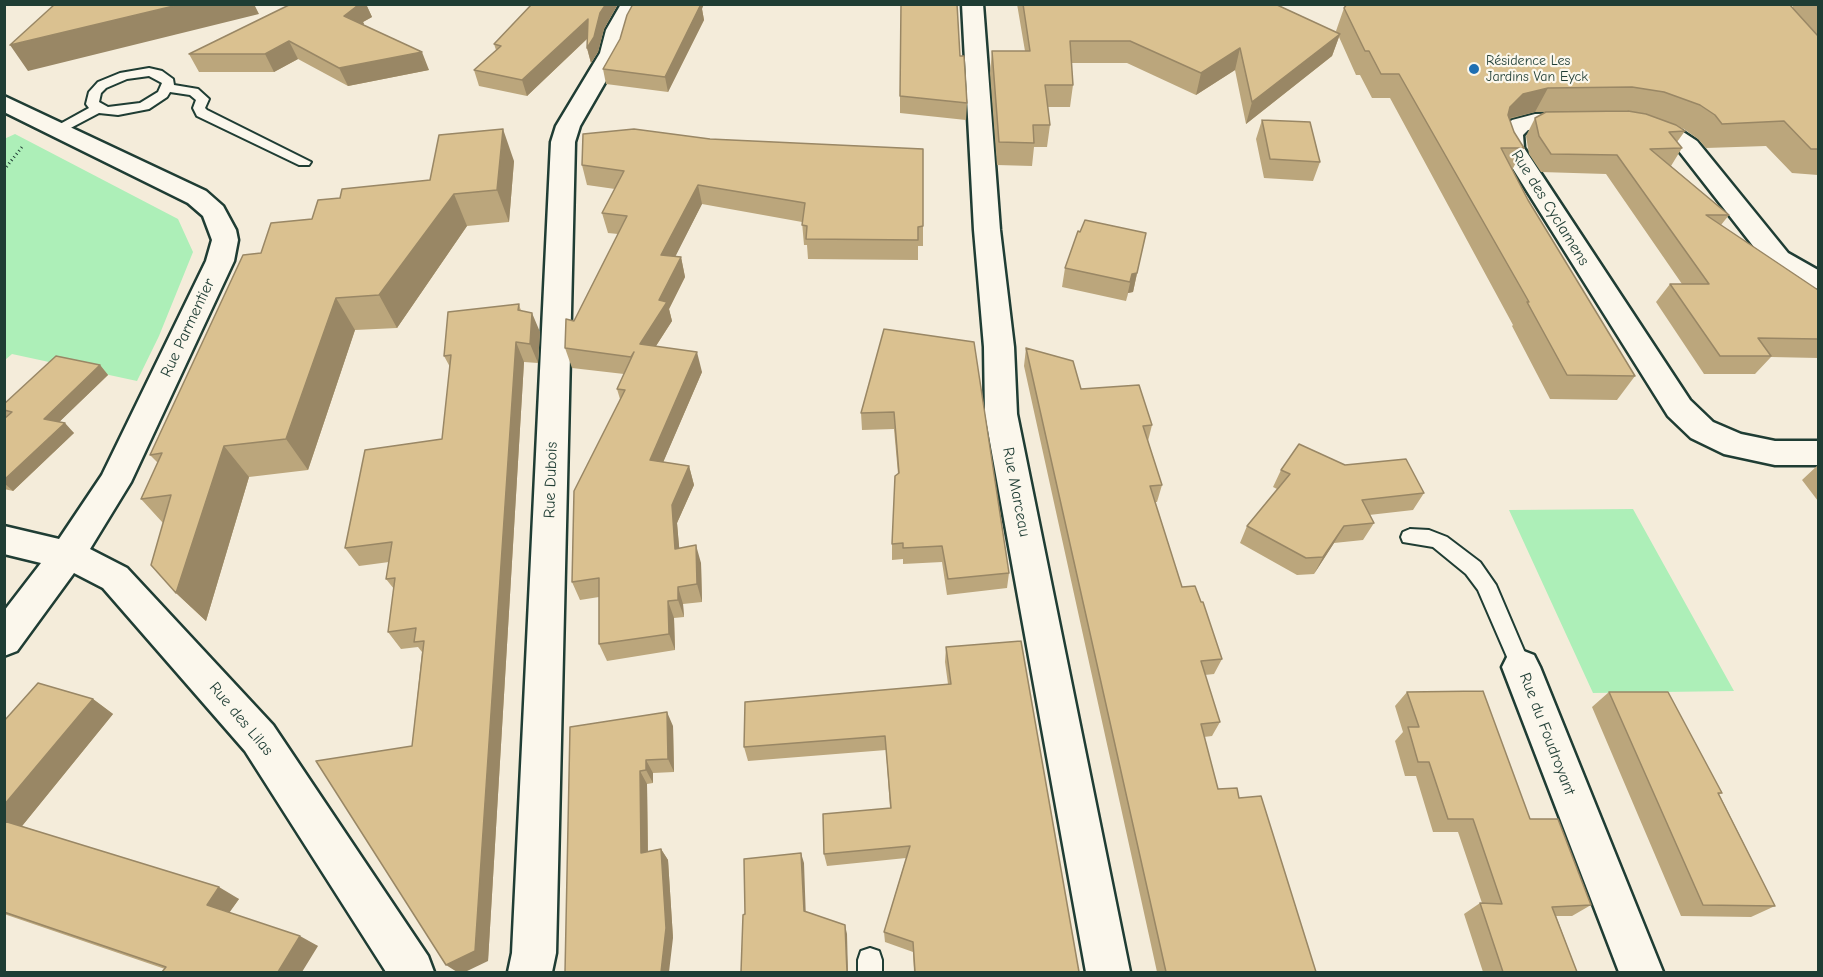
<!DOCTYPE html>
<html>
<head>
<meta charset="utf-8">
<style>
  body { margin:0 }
  #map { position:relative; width:1823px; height:977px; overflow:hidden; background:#f4ecda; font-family:"Comic Neue",sans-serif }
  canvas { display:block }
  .frame { position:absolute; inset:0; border:6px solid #1f3d34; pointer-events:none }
</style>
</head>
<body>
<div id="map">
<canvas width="1823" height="977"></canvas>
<div class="frame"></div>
</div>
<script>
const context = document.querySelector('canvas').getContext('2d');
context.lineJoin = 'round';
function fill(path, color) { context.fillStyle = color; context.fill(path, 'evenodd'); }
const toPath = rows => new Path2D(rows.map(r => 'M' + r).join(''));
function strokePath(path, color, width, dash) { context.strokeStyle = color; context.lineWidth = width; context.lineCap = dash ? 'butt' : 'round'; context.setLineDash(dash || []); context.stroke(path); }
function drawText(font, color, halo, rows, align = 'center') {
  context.font = font + ' "Comic Neue",sans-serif'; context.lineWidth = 4.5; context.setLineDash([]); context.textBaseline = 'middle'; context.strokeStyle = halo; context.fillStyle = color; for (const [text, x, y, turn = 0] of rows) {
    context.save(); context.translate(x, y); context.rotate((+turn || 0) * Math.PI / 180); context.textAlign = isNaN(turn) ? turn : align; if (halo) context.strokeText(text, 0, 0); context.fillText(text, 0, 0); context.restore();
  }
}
fill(toPath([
  [15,134,178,219,193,252,159,336,137,381,12,354,5,360,4,139],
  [1633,509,1734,691,1593,693,1509,510]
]), '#adefb8');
const service = toPath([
  [149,68,162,71,173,79,174,85,198,89,209,99,205,108,207,110,311,162,309,165,299,165,197,116,193,108,196,100,190,95,170,92,167,97,149,109,118,115,99,113,63,132,53,132,51,129,89,108,86,104,89,92,98,82,120,73,149,68],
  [149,76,162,83,158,92,140,103,108,107,99,102,101,93,106,88,127,79,149,76],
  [1410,529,1429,530,1447,537,1480,562,1496,585,1531,667,1528,673,1521,676,1514,673,1478,590,1466,574,1433,547,1403,542,1401,537,1403,532,1410,529],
  [870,948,879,951,882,960,882,972,858,972,858,960,861,951,870,948]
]);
const minor = toPath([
  [621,4,642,4,628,30,622,53,580,126,575,142,556,953,552,972,508,972,512,953,551,142,556,126,600,53,606,30,621,4],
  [962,4,983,4,1000,230,1014,347,1017,414,1130,972,1086,972,985,414,984,347,974,230,962,4],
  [4,96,206,191,223,206,236,230,238,240,234,261,131,482,90,549,127,568,273,725,428,956,434,972,386,972,245,751,103,588,74,573,17,651,4,656,4,611,41,563,4,554,4,526,59,539,102,475,206,261,212,240,203,216,188,203,4,112,4,96],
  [1580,113,1588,115,1592,120,1588,125,1528,130,1523,135,1524,148,1690,400,1713,422,1741,434,1775,441,1818,441,1818,465,1775,465,1724,454,1691,438,1668,416,1500,148,1499,133,1512,120,1535,114,1580,113],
  [1637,115,1674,126,1697,141,1788,253,1818,270,1818,289,1793,281,1768,265,1679,151,1656,136,1629,127,1625,122,1629,117,1637,115],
  [1521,650,1534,655,1540,667,1663,972,1619,972,1502,667,1508,655,1521,650]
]);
strokePath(service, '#1f3d34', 4);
strokePath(minor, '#1f3d34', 5);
strokePath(toPath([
  [4,170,22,147]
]), '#1f3d34', 3, [1, 3]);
fill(service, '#fbf7ec');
fill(minor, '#fbf7ec');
fill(toPath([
  [291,4,366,4,372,17,363,22,364,24,363,25,429,70,348,86,298,59,274,72,199,72,189,54],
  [532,4,618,4,604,29,598,52,591,63,587,48,587,39,527,96,479,86,474,70,496,50,494,44],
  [1017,4,1275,4,1337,33,1336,31,1344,8,1792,8,1794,4,1818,4,1818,175,1792,173,1766,146,1706,148,1698,139,1684,129,1679,127,1685,131,1677,142,1682,148,1671,166,1729,215,1721,225,1818,290,1818,358,1771,357,1755,374,1704,374,1656,302,1670,284,1682,284,1606,174,1541,172,1529,154,1526,136,1535,118,1620,111,1535,112,1509,119,1514,132,1524,148,1512,170,1528,200,1635,376,1617,400,1550,399,1512,326,1513,325,1390,98,1372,98,1360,75,1356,75,1339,37,1332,56,1246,124,1235,70,1196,95,1127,63,1071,63,1073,85,1070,107,1048,107,1050,125,1047,147,1034,147,1032,166,997,165,990,73,992,51,1025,51],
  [702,9,704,20,668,92,606,84,603,69,620,39],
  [900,96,967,103,966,120,900,113],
  [1262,120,1320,162,1313,181,1264,178,1256,139],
  [710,139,923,149,923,246,918,246,918,260,808,259,807,245,804,245,802,222,702,204,675,256,681,257,685,277,669,309,672,321,656,346,702,372,663,462,689,466,694,485,677,523,679,548,701,563,702,602,683,604,684,617,674,618,675,650,607,661,599,644,599,597,580,600,572,582,620,399,617,389,624,374,572,368,565,348,574,321,618,234,608,233,602,213,615,189,587,185,582,165],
  [514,161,509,222,467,226,397,328,355,330,308,470,249,477,206,621,176,593,163,523,141,499,158,463,150,455,261,253,312,219,340,198,430,180],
  [1080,232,1146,233,1133,292,1128,293,1126,301,1062,287,1065,268],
  [519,304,521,311,540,332,538,363,524,362,488,961,412,746,422,652,418,647,401,649,388,632,394,589,386,579,389,562,359,566,345,548,442,439,450,367,444,356],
  [884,329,1009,573,1007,588,947,595,942,562,903,564,903,559,892,560,892,544,898,474,894,429,862,430,861,413],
  [1026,348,1081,389,1152,425,1148,441,1162,485,1157,502,1155,502,1182,587,1222,659,1214,674,1205,675,1220,722,1212,736,1204,737,1218,789,1239,798,1316,972,1157,972,1024,366],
  [100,365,108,375,59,422,74,433,13,491,4,489,4,419,7,417,4,414,4,404],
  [1345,465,1424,493,1413,510,1369,515,1374,523,1363,540,1334,543,1314,574,1297,575,1240,543,1247,526,1277,489,1273,487,1281,470],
  [1818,465,1818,501,1802,480],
  [946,647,1079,972,914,972,913,952,885,942,884,932,906,858,827,866,824,854,890,808,886,750,748,761,744,747,948,684,945,662],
  [1407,692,1530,819,1591,905,1572,916,1556,916,1577,972,1483,972,1464,914,1480,903,1482,903,1458,832,1433,832,1416,776,1405,776,1395,741,1403,732,1395,706],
  [1609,692,1722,793,1719,794,1775,906,1751,917,1681,916,1592,707],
  [93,699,113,714,22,826,239,899,229,912,318,946,165,969,4,914,4,721],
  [673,726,674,772,653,773,653,783,647,784,648,851,661,849,668,860,673,938,570,727]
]), '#bba67c');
fill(toPath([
  [182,4,254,4,259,14,28,71,10,45],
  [355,4,366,4,372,17,363,22,364,24,351,34,344,16],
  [606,4,618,4,604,29,598,52,591,63,587,48,600,13],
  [694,4,704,4,702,9,704,20,668,92,665,77],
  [588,19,592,34,527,96,522,80],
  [1340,34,1332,56,1246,124,1252,102],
  [289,41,298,59,274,72,265,54],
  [1240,48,1235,70,1196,95,1201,73],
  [422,52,429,70,348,86,339,68],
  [1548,88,1535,112,1510,118,1497,131,1510,107,1523,94],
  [503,129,514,161,509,222,497,190],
  [698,185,702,204,666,275,661,255],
  [454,194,467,226,397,328,379,295],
  [681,257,685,277,669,309,672,321,645,363,640,344,659,300],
  [1137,273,1133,292,1128,293,1126,301,1132,274],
  [336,298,355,330,308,470,286,439],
  [532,313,540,332,538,363,530,344],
  [516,342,524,362,488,961,465,972,457,972,446,965],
  [697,352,702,372,656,479,650,460],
  [100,365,108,375,53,428,44,419],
  [65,423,74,433,13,491,4,483,4,480],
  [224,446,249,477,206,621,176,593],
  [689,466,694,485,677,523,681,567,675,549,672,505],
  [1344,526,1334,543,1314,574,1323,557],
  [696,545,701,563,702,602,697,584],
  [678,587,683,604,684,617,678,600],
  [668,601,674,618,675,650,669,634],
  [93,699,113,714,18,831,4,823,4,805],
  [667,712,673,726,674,772,668,759],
  [646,760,653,773,653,783,646,770],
  [640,771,647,784,648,865,641,853],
  [661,849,668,860,673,938,669,972,661,972],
  [801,853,804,863,806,920,804,911],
  [219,887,239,899,227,916,207,905],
  [845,925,847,934,848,972,847,972],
  [300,936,318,946,302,972,278,972]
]), '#998765');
const building = toPath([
  [55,4,182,4,10,45,55,4],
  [291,4,355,4,354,5,357,6,344,16,422,52,339,68,289,41,265,54,189,54,291,4],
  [532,4,606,4,600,13,594,37,587,48,588,19,522,80,474,70,501,46,494,44,532,4],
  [633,4,701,4,665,77,603,69,620,39,627,15,633,4],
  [901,4,957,4,960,56,964,56,967,103,900,96,901,4],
  [1023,4,1275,4,1340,34,1252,102,1240,48,1201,73,1130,41,1070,41,1073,85,1045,85,1050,125,1033,125,1034,143,999,142,992,51,1030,51,1023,4],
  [1347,4,1789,4,1818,36,1818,149,1811,149,1784,121,1722,124,1715,115,1700,105,1664,92,1632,87,1548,88,1523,94,1510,107,1508,115,1514,132,1524,148,1501,148,1528,200,1635,376,1567,375,1527,302,1529,302,1399,74,1381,74,1369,51,1365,51,1344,8,1347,4],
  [1628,111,1646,114,1676,125,1685,131,1669,132,1682,148,1650,149,1729,215,1706,215,1818,290,1818,339,1758,338,1771,356,1720,356,1670,284,1709,284,1617,155,1551,154,1539,136,1535,118,1546,112,1628,111],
  [1262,120,1310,122,1320,162,1270,159,1262,120],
  [503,129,497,190,454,194,379,295,336,298,286,439,224,446,176,593,151,565,171,495,141,499,162,453,150,455,243,255,261,253,271,223,312,219,318,200,340,198,342,189,430,180,439,135,503,129],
  [634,129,710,139,923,149,923,226,918,227,918,240,806,239,807,226,802,225,805,203,698,185,661,255,681,257,659,300,667,302,640,344,697,352,650,460,689,466,672,505,675,549,696,545,697,584,678,587,678,600,668,601,669,634,599,644,599,578,572,582,574,491,625,390,617,389,634,352,631,357,565,348,566,319,574,321,627,216,602,213,624,171,582,165,583,134,634,129],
  [1085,220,1146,233,1137,273,1132,274,1130,282,1065,268,1078,231,1080,232,1085,220],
  [519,304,518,310,532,313,530,344,516,342,475,951,446,965,316,761,412,746,424,641,414,642,416,628,388,632,395,578,386,579,392,542,345,548,365,450,442,439,451,355,444,356,448,312,519,304],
  [884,329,974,342,1009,573,948,579,942,546,903,548,903,543,892,544,895,476,899,473,894,412,861,413,884,329],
  [1026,348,1073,361,1081,389,1139,385,1152,425,1143,426,1162,485,1150,486,1182,587,1195,586,1201,602,1203,602,1222,659,1201,661,1220,722,1201,724,1218,789,1237,788,1239,798,1261,796,1316,972,1166,972,1026,348],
  [56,356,100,365,44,419,65,423,4,480,4,419,12,412,4,410,4,404,56,356],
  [1299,444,1345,465,1406,459,1424,493,1362,500,1374,523,1344,526,1323,557,1306,558,1247,526,1290,474,1281,470,1299,444],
  [1021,641,1079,972,915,972,913,942,884,932,910,846,824,854,823,814,891,808,885,736,744,747,745,702,951,684,946,647,1021,641],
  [38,683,93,699,4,805,4,721,38,683],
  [1483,691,1530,819,1558,819,1591,905,1552,907,1577,972,1503,972,1480,903,1502,904,1473,819,1448,819,1429,762,1418,762,1408,727,1419,727,1407,692,1483,691],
  [1609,692,1668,692,1722,793,1718,793,1775,906,1703,905,1609,692],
  [667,712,668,759,646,760,646,770,640,771,641,853,661,849,666,928,661,972,565,972,570,727,667,712],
  [4,821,219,887,207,905,300,936,278,972,162,972,166,967,4,912,4,821],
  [801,853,804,911,845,925,847,972,741,972,743,915,745,914,744,859,801,853]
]);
fill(building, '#dac190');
strokePath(building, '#998765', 1.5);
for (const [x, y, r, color] of [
  [1474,69,6,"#1f6fb2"]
]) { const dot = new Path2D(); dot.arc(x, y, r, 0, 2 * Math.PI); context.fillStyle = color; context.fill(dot); strokePath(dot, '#fbf7ec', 2); }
drawText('14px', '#1f3d34', '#fbf7ec', [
  ["Résidence Les",1486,61],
  ["Jardins Van Eyck",1486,77]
], 'left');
drawText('16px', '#1f3d34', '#fbf7ec', [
  ["Rue des Cyclamens",1550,208,58],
  ["Rue Parmentier",188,328,-65],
  ["Rue Dubois",551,480,-88],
  ["Rue Marceau",1016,492,79],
  ["Rue des Lilas",241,719,50],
  ["Rue du Foudroyant",1547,734,69]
]);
</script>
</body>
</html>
